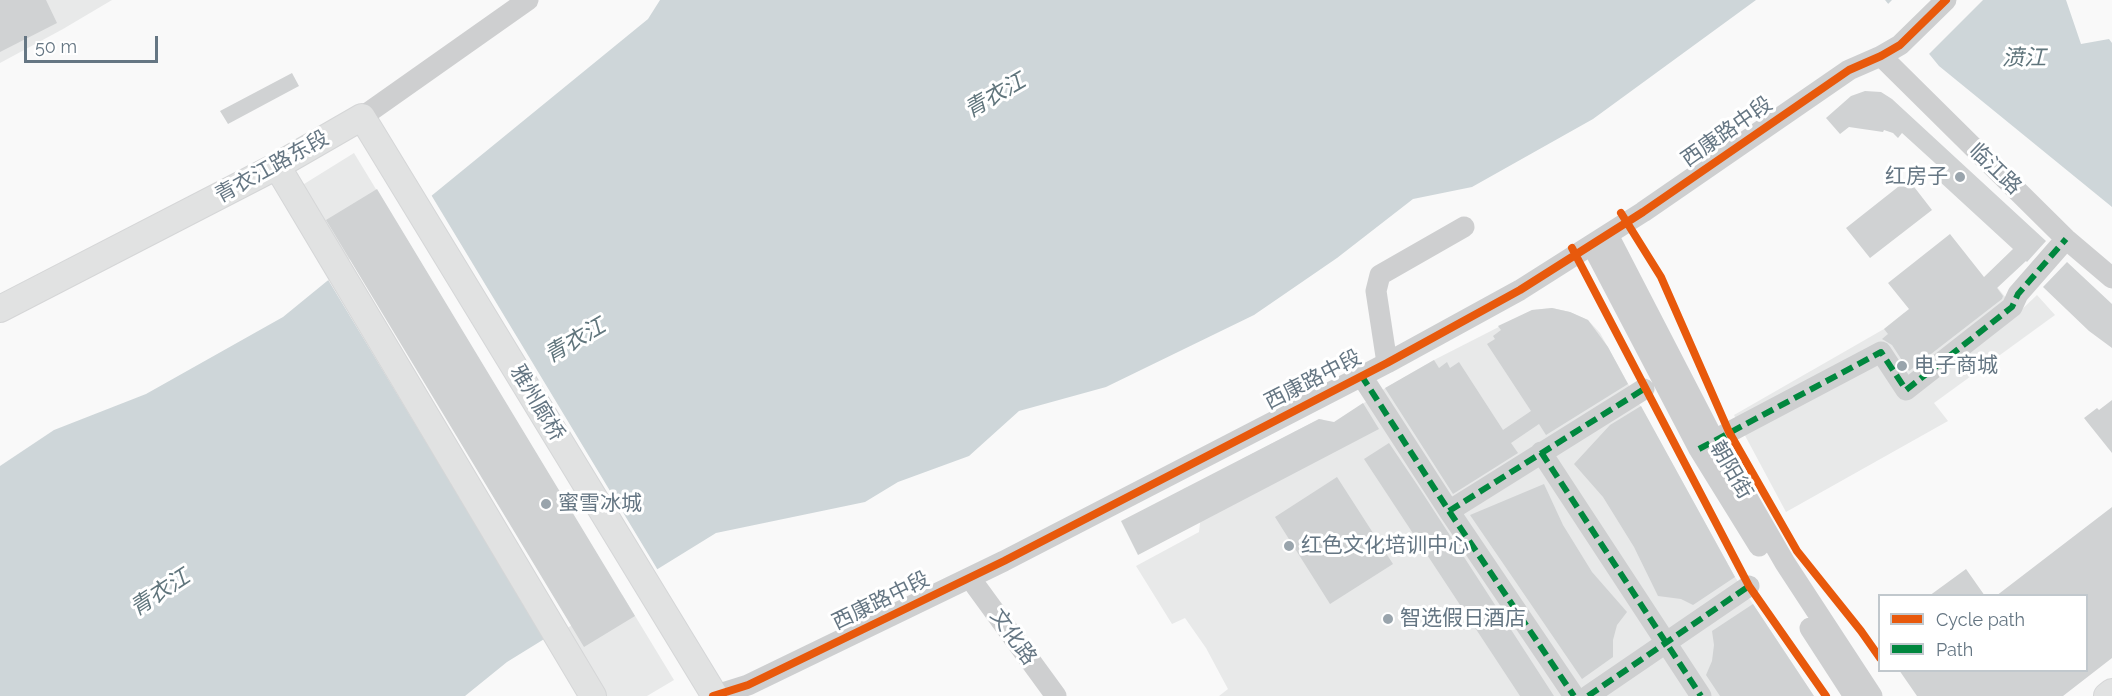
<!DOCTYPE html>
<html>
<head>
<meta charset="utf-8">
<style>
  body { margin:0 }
  #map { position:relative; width:2112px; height:696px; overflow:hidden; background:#f9f9f9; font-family:Raleway,sans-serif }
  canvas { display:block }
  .legend { position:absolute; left:1878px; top:594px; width:210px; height:78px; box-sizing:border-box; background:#fff; border:2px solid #c1c8cd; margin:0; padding:8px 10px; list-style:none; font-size:18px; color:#657683 }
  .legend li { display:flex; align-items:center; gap:12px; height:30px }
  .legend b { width:30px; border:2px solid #c1c8cd }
  .scale { position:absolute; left:24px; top:36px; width:134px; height:27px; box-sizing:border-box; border:3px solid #657683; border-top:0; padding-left:8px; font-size:18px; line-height:21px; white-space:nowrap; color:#657683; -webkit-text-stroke:4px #fff; paint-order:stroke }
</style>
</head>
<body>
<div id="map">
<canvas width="2112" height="696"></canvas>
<ul class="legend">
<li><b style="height:8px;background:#e8590c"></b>Cycle path</li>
<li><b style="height:8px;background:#00873e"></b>Path</li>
</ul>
<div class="scale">50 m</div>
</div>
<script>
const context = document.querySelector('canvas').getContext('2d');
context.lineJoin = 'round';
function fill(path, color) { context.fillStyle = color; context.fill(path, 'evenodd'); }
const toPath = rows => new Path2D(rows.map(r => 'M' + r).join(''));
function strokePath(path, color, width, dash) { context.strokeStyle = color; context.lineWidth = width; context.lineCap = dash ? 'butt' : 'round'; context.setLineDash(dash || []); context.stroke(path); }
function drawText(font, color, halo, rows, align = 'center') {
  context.font = font + ' Raleway,"Noto Sans SC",sans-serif'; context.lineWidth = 6; context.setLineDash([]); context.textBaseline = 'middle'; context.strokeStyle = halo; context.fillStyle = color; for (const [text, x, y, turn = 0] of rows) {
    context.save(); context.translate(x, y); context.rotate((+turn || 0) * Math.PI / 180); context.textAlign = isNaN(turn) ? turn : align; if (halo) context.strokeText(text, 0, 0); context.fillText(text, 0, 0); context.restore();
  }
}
fill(toPath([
  [0,0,112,0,63,29,0,63],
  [354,153,674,680,647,696,604,696,296,189],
  [1989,277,2018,313,2037,295,2055,315,1934,403,1948,421,1786,512,1734,415,1884,329,1904,313],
  [1552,308,1570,312,1588,320,1600,333,1735,577,1814,696,1219,696,1228,689,1206,648,1185,618,1172,624,1136,566,1199,532,1200,523,1183,489,1245,464,1242,459,1319,419,1324,420,1327,425,1331,426,1384,389,1434,360,1532,310]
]), '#e8e9e9');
fill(toPath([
  [660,0,1756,0,1593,119,1472,187,1413,199,1337,258,1254,315,1106,387,1019,411,969,456,898,482,865,502,716,533,507,662,465,696,0,696,0,466,54,430,146,394,283,317,648,19],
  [1885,0,2066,0,2081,44,2109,39,2112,43,2112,207,1939,66]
]), '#ced6d9');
fill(toPath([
  [1892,0,1983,0,1927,56,1886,6],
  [430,193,659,572,546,641,327,278]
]), '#f9f9f9');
fill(toPath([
  [0,0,46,0,57,23,0,52],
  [292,73,299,86,228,124,220,111],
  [1865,91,1881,92,1892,99,2046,241,2027,262,2026,261,1997,288,2003,296,2002,299,1909,371,1892,345,1882,339,1888,334,1884,329,1909,309,1888,283,1950,234,1984,277,2013,249,1939,181,1946,173,1902,133,1898,138,1893,133,1884,130,1883,132,1849,127,1840,134,1826,118,1851,96],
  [1908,179,1932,210,1870,258,1846,228],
  [377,189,635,616,584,647,326,220],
  [2067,262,2112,304,2112,348,2089,331,2043,287],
  [1552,308,1570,312,1588,320,1608,347,1628,384,1546,435,1539,424,1511,443,1518,453,1453,494,1385,388,1434,360,1439,368,1447,362,1450,368,1459,362,1503,430,1531,411,1487,344,1495,339,1493,336,1501,330,1498,326,1532,310],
  [2112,400,2112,453,2084,418,2097,408,2099,410],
  [1363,403,1379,429,1138,555,1121,521,1319,419,1334,422],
  [1641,406,1735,577,1693,605,1681,599,1658,596,1634,547,1603,497,1574,464,1610,425],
  [1389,443,1418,486,1554,696,1520,696,1364,459],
  [1337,477,1393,564,1330,604,1275,517],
  [1544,484,1563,525,1592,572,1627,612,1617,625,1613,640,1613,657,1582,679,1470,515],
  [2112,507,2112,658,2063,696,1917,696,1899,670,2086,670,2086,596,1996,596],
  [1966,569,1985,596,1929,596],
  [1753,604,1814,696,1720,696,1706,675,1712,661,1714,645,1712,631]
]), '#d0d2d3');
const major = toPath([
  [277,166,593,696],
  [0,309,277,166,362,117,715,696],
  [2107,696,2112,692]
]);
strokePath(major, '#d5d6d7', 28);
strokePath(toPath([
  [1881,56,2066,239,2112,278],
  [362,117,528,0],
  [1608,235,1714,440,1785,563,1872,696],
  [1592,245,1699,449,1759,546],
  [1387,363,1376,291,1380,275,1464,227],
  [1361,375,1449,511,1574,696],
  [1703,446,1881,352,1906,390,2012,307,2018,294,2066,239],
  [1541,452,1701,696],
  [1449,511,1644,389],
  [970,578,1056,696],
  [1810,628,1854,696],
  [713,696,748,685,1004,561,1387,363,1520,290,1643,212,1849,70,1881,56,1900,45,1946,0],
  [1588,696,1749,586]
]), '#cecfd0', 21);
strokePath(major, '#e1e2e2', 26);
strokePath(toPath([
  [1361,375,1449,511,1574,696],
  [1699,449,1881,352,1906,390,2012,307,2018,294,2066,239],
  [1541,452,1701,696],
  [1449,511,1644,389],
  [1588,696,1749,586]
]), '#00873e', 6, [12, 6]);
strokePath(toPath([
  [1621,213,1661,277,1729,432,1797,551,1861,631,1880,658],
  [1572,248,1749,586,1826,696],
  [713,696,748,685,1004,561,1387,363,1520,290,1643,212,1849,70,1881,56,1900,45,1946,0]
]), '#e8590c', 8);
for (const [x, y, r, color] of [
  [1960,177,6,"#99a4ac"],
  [1902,366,6,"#99a4ac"],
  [546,504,6,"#99a4ac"],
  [1289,546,6,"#99a4ac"],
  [1388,619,6,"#99a4ac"]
]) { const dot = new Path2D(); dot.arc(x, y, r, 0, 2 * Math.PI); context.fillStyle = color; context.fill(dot); strokePath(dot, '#fff', 2); }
drawText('21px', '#657683', '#fff', [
  ["西康路中段",1727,132,-35],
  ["青衣江路东段",272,167,-29],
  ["临江路",1995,169,44],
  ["西康路中段",1313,380,-27],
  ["雅州廊桥",537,403,59],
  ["朝阳街",1731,470,60],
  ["西康路中段",881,601,-26],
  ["文化路",1013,637,54]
]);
drawText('21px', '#657683', '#fff', [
  ["红房子",1948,177,"right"],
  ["电子商城",1914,366],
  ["蜜雪冰城",558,504],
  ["红色文化培训中心",1301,546],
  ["智选假日酒店",1400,619]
], 'left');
drawText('italic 22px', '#60757c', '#fff', [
  ["𣸣江",2024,58],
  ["青衣江",995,96,-30],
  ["青衣江",575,341,-30],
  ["青衣江",160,593,-33]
]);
</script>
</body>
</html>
